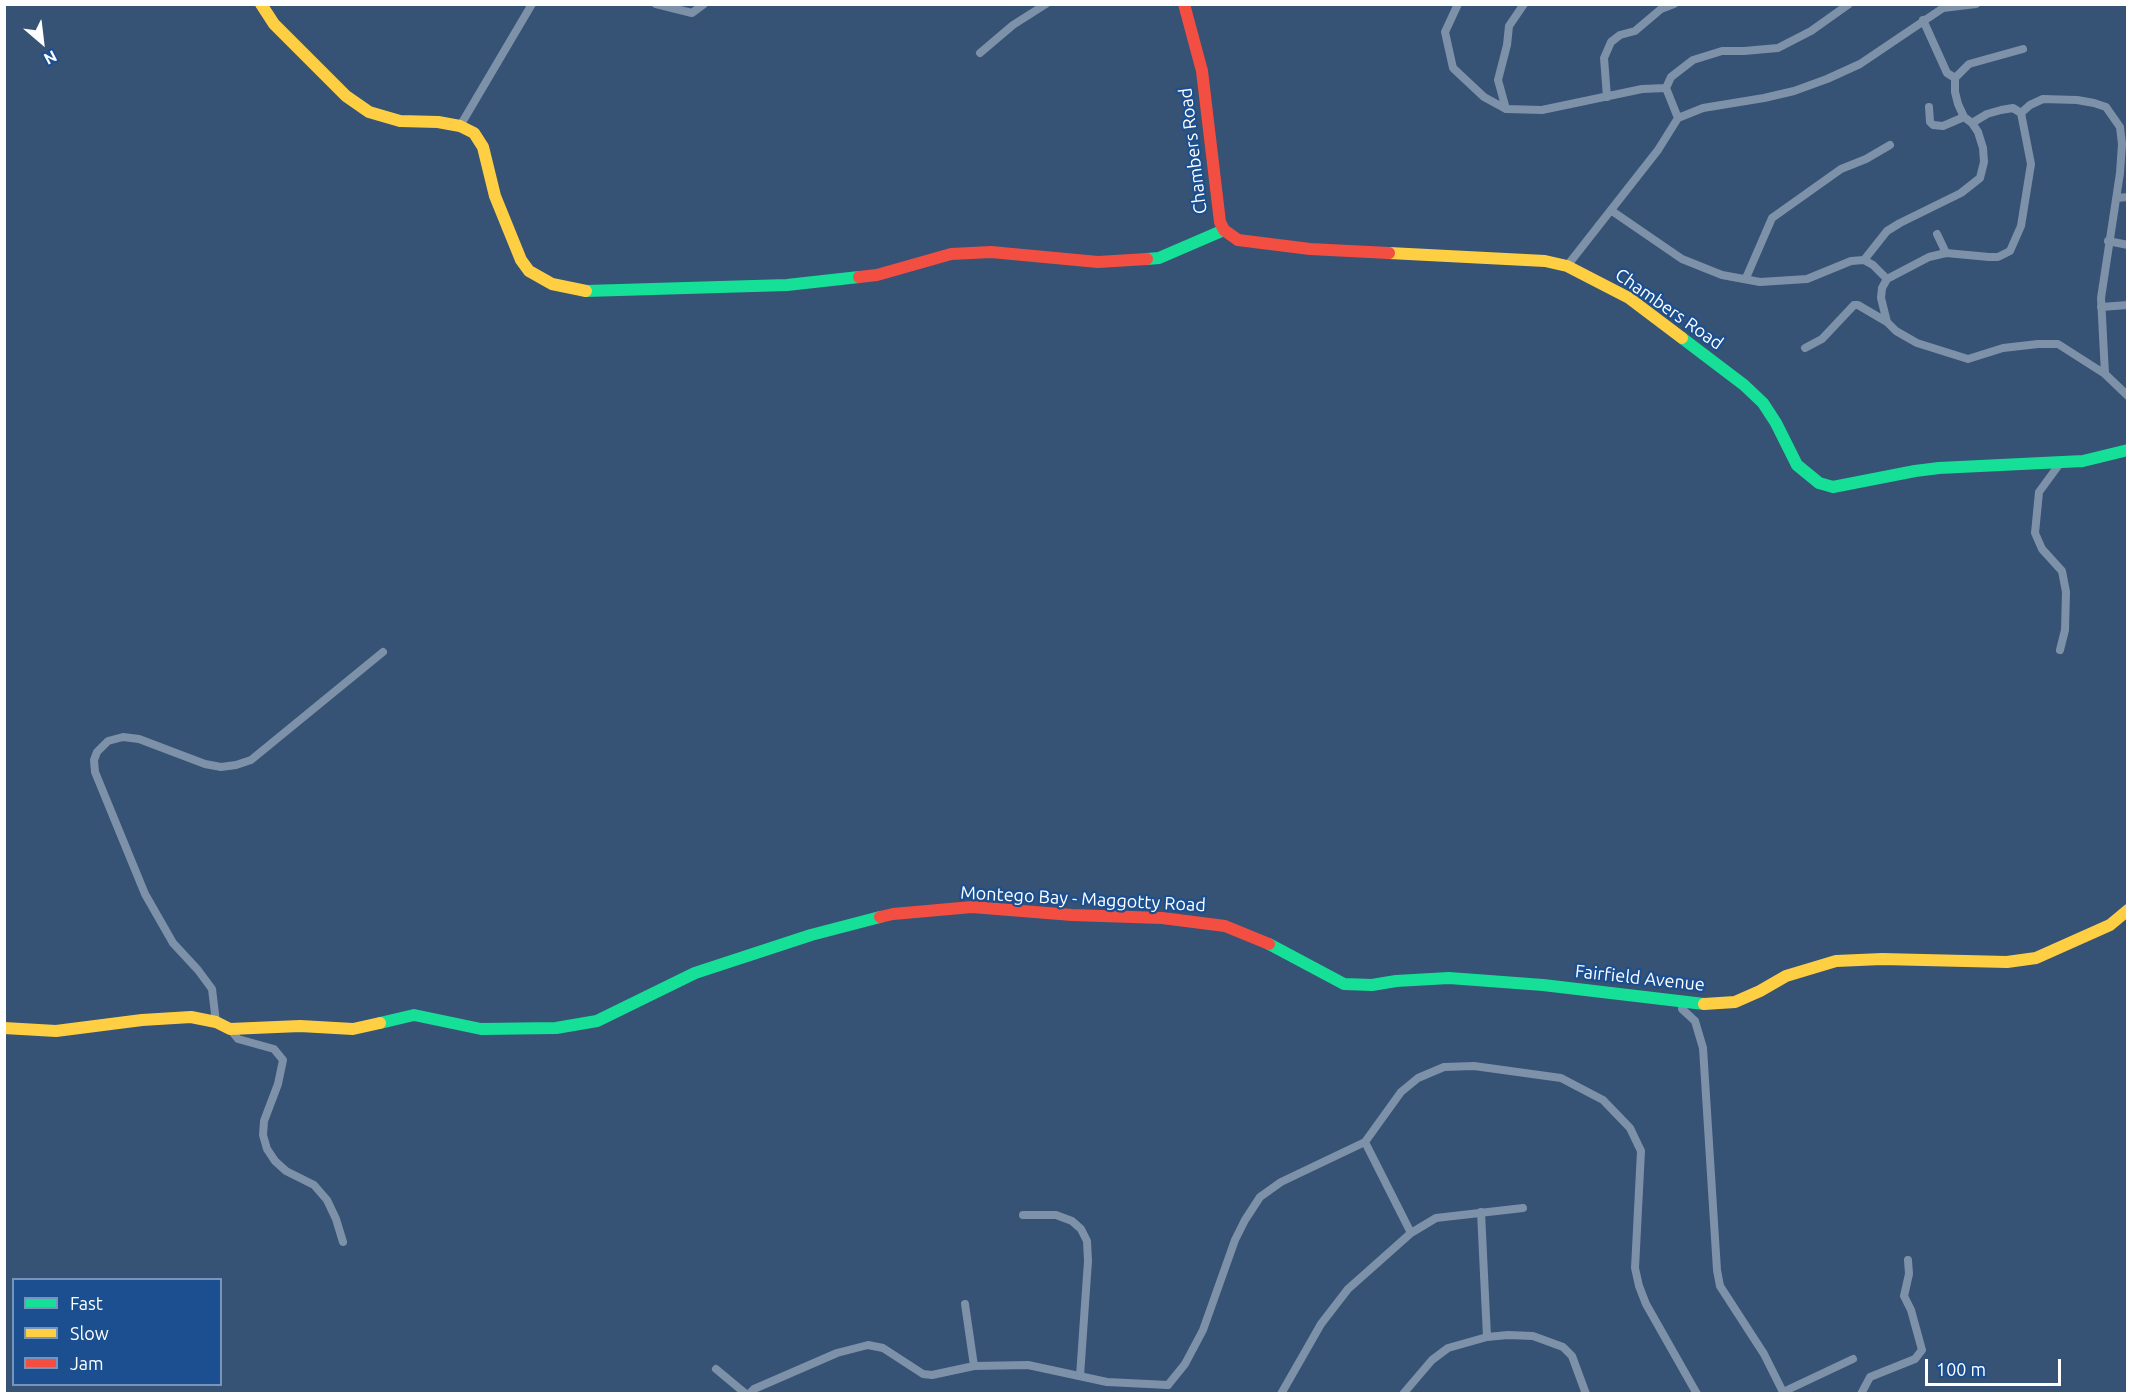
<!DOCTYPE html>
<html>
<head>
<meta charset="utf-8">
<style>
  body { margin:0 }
  #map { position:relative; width:2132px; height:1398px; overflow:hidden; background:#365274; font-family:Ubuntu,sans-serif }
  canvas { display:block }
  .frame { position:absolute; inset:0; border:6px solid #fff; pointer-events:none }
  .legend { position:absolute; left:12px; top:1278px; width:210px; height:108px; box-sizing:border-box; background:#1b4f8f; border:2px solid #7695bc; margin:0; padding:8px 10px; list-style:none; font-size:18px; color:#fff }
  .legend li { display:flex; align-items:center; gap:12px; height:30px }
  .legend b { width:30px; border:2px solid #7695bc }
  .north { position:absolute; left:12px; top:12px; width:60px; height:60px; -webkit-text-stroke:4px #1b4f8f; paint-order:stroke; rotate:152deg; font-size:16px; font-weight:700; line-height:24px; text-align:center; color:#fff }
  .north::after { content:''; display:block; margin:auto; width:21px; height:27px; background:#fff; clip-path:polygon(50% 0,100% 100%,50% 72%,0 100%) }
  .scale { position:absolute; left:1925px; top:1359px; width:136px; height:27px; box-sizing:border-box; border:3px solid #fff; border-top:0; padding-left:8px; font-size:18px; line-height:21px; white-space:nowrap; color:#fff; -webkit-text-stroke:4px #1b4f8f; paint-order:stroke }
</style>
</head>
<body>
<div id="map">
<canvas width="2132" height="1398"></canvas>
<div class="frame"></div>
<ul class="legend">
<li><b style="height:8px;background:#16e098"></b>Fast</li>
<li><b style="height:8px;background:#ffcf43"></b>Slow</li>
<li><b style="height:8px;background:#f24e42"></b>Jam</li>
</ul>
<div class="north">N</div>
<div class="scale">100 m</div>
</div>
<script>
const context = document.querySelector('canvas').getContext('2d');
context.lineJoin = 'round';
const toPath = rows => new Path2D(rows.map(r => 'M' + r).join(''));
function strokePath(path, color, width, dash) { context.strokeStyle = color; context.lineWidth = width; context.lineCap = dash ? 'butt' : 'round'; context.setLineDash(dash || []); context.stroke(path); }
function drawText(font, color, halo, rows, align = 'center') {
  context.font = font + ' Ubuntu,sans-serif'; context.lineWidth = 4.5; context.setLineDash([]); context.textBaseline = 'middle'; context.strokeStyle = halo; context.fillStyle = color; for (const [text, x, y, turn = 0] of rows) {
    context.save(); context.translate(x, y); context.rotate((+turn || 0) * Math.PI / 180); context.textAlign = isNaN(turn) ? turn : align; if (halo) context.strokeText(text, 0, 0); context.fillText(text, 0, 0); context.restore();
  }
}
strokePath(toPath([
  [656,4,692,13,704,4],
  [1458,4,1445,32,1453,68,1484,97,1506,109,1542,110,1642,89,1666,88],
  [1923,20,1947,73,1955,78],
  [980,53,1013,25,1046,4],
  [1607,97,1604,58,1611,42,1620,35,1635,31,1661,9,1674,4],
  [1929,107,1930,122,1933,125,1943,126,1964,117],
  [1506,109,1498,80,1507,45,1509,26,1524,4],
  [1678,118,1666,88,1671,77,1693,60,1722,51,1744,51,1778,48,1811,31,1849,4],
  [1972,123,1987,114,2001,110,2013,108,2021,113],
  [460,126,532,4],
  [2117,198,2128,197],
  [1612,211,1682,259,1722,275,1760,282,1807,279,1851,261,1864,260,1873,265,1887,279],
  [1937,234,1946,253],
  [2108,241,2128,245],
  [1864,260,1887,231,1900,223,1961,193,1980,178,1984,162,1983,148,1978,132,1972,123,1964,117,1958,104,1955,92,1955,78,1969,64,2023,49],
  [1567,266,1658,150,1678,118,1703,108,1764,98,1794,91,1827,79,1860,64,1943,8,1976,4],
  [1746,278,1772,218,1841,169,1866,159,1890,145],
  [2101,307,2128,305],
  [1805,348,1822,339,1854,305,1858,305,1887,322],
  [2105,374,2101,298,2120,173,2122,144,2120,127,2106,107,2094,103,2077,100,2043,99,2030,105,2021,113,2031,164,2021,226,2010,251,1998,257,1989,257,1946,253,1929,257,1887,279,1882,288,1881,298,1887,322,1896,331,1917,343,1968,359,2003,348,2038,344,2058,344,2105,374,2128,396],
  [2060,650,2065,630,2066,592,2062,571,2042,549,2035,533,2039,492,2061,462],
  [1682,1003,1682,1009,1695,1021,1703,1048,1717,1270,1720,1286,1764,1354,1784,1394],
  [216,1022,212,989,198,970,173,943,145,894,95,772,94,760,97,752,108,741,123,737,139,739,205,764,221,767,236,765,251,760,383,652],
  [230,1029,238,1039,274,1049,283,1060,278,1084,264,1121,263,1135,267,1149,275,1161,286,1171,314,1185,327,1200,336,1219,343,1242],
  [1365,1142,1411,1233],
  [1481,1212,1487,1337],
  [1023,1215,1056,1215,1072,1221,1081,1229,1087,1241,1088,1261,1080,1376],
  [965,1304,974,1366],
  [716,1369,746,1394],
  [1168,1385,1185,1364,1203,1330,1235,1240,1245,1220,1260,1197,1281,1182,1365,1142,1401,1092,1418,1078,1444,1067,1474,1066,1561,1078,1603,1100,1630,1128,1641,1151,1635,1268,1639,1286,1646,1304,1697,1394],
  [1783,1392,1853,1359],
  [749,1394,754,1389,837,1353,868,1345,883,1348,923,1374,932,1375,974,1366,1028,1365,1107,1382,1168,1385],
  [1281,1394,1321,1324,1348,1289,1411,1233,1436,1218,1523,1208],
  [1403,1394,1432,1360,1448,1348,1487,1337,1508,1335,1533,1336,1563,1347,1572,1356,1586,1394],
  [1861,1394,1870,1377,1915,1359,1922,1350,1911,1310,1904,1296,1909,1274,1908,1260]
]), '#7d92a8', 8);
strokePath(toPath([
  [1147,259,1159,258,1224,230],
  [586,291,787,285,859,277],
  [1682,338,1744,385,1763,403,1776,423,1797,465,1819,483,1833,487,1915,471,1939,468,2083,461,2128,450],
  [1269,944,1344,984,1372,985,1396,981,1449,978,1543,985,1704,1004],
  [380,1023,414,1015,481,1029,556,1028,597,1021,695,973,811,935,880,917]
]), '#16e098', 12);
strokePath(toPath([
  [261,4,274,24,346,96,369,112,400,121,438,122,460,126,474,133,483,147,495,196,521,260,529,271,552,284,586,291],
  [1389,253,1545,261,1567,266,1629,298,1682,338],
  [1704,1004,1735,1002,1760,991,1786,976,1836,961,1882,959,2007,962,2036,958,2110,925,2128,910],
  [4,1028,56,1031,142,1020,191,1017,216,1022,230,1029,300,1026,353,1029,380,1023]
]), '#ffcf43', 12);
strokePath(toPath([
  [1184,4,1202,71,1220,222,1224,230,1238,240,1310,249,1389,253],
  [859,277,877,275,951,254,991,252,1098,262,1147,259],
  [880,917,893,914,972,907,1072,915,1162,918,1225,926,1269,944]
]), '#f24e42', 12);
drawText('18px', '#fff', '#1b4f8f', [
  ["Chambers Road",1193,151,-97],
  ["Chambers Road",1669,309,35],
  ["Montego Bay - Maggotty Road",1083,899,3],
  ["Fairfield Avenue",1640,978,6]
]);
</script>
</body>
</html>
